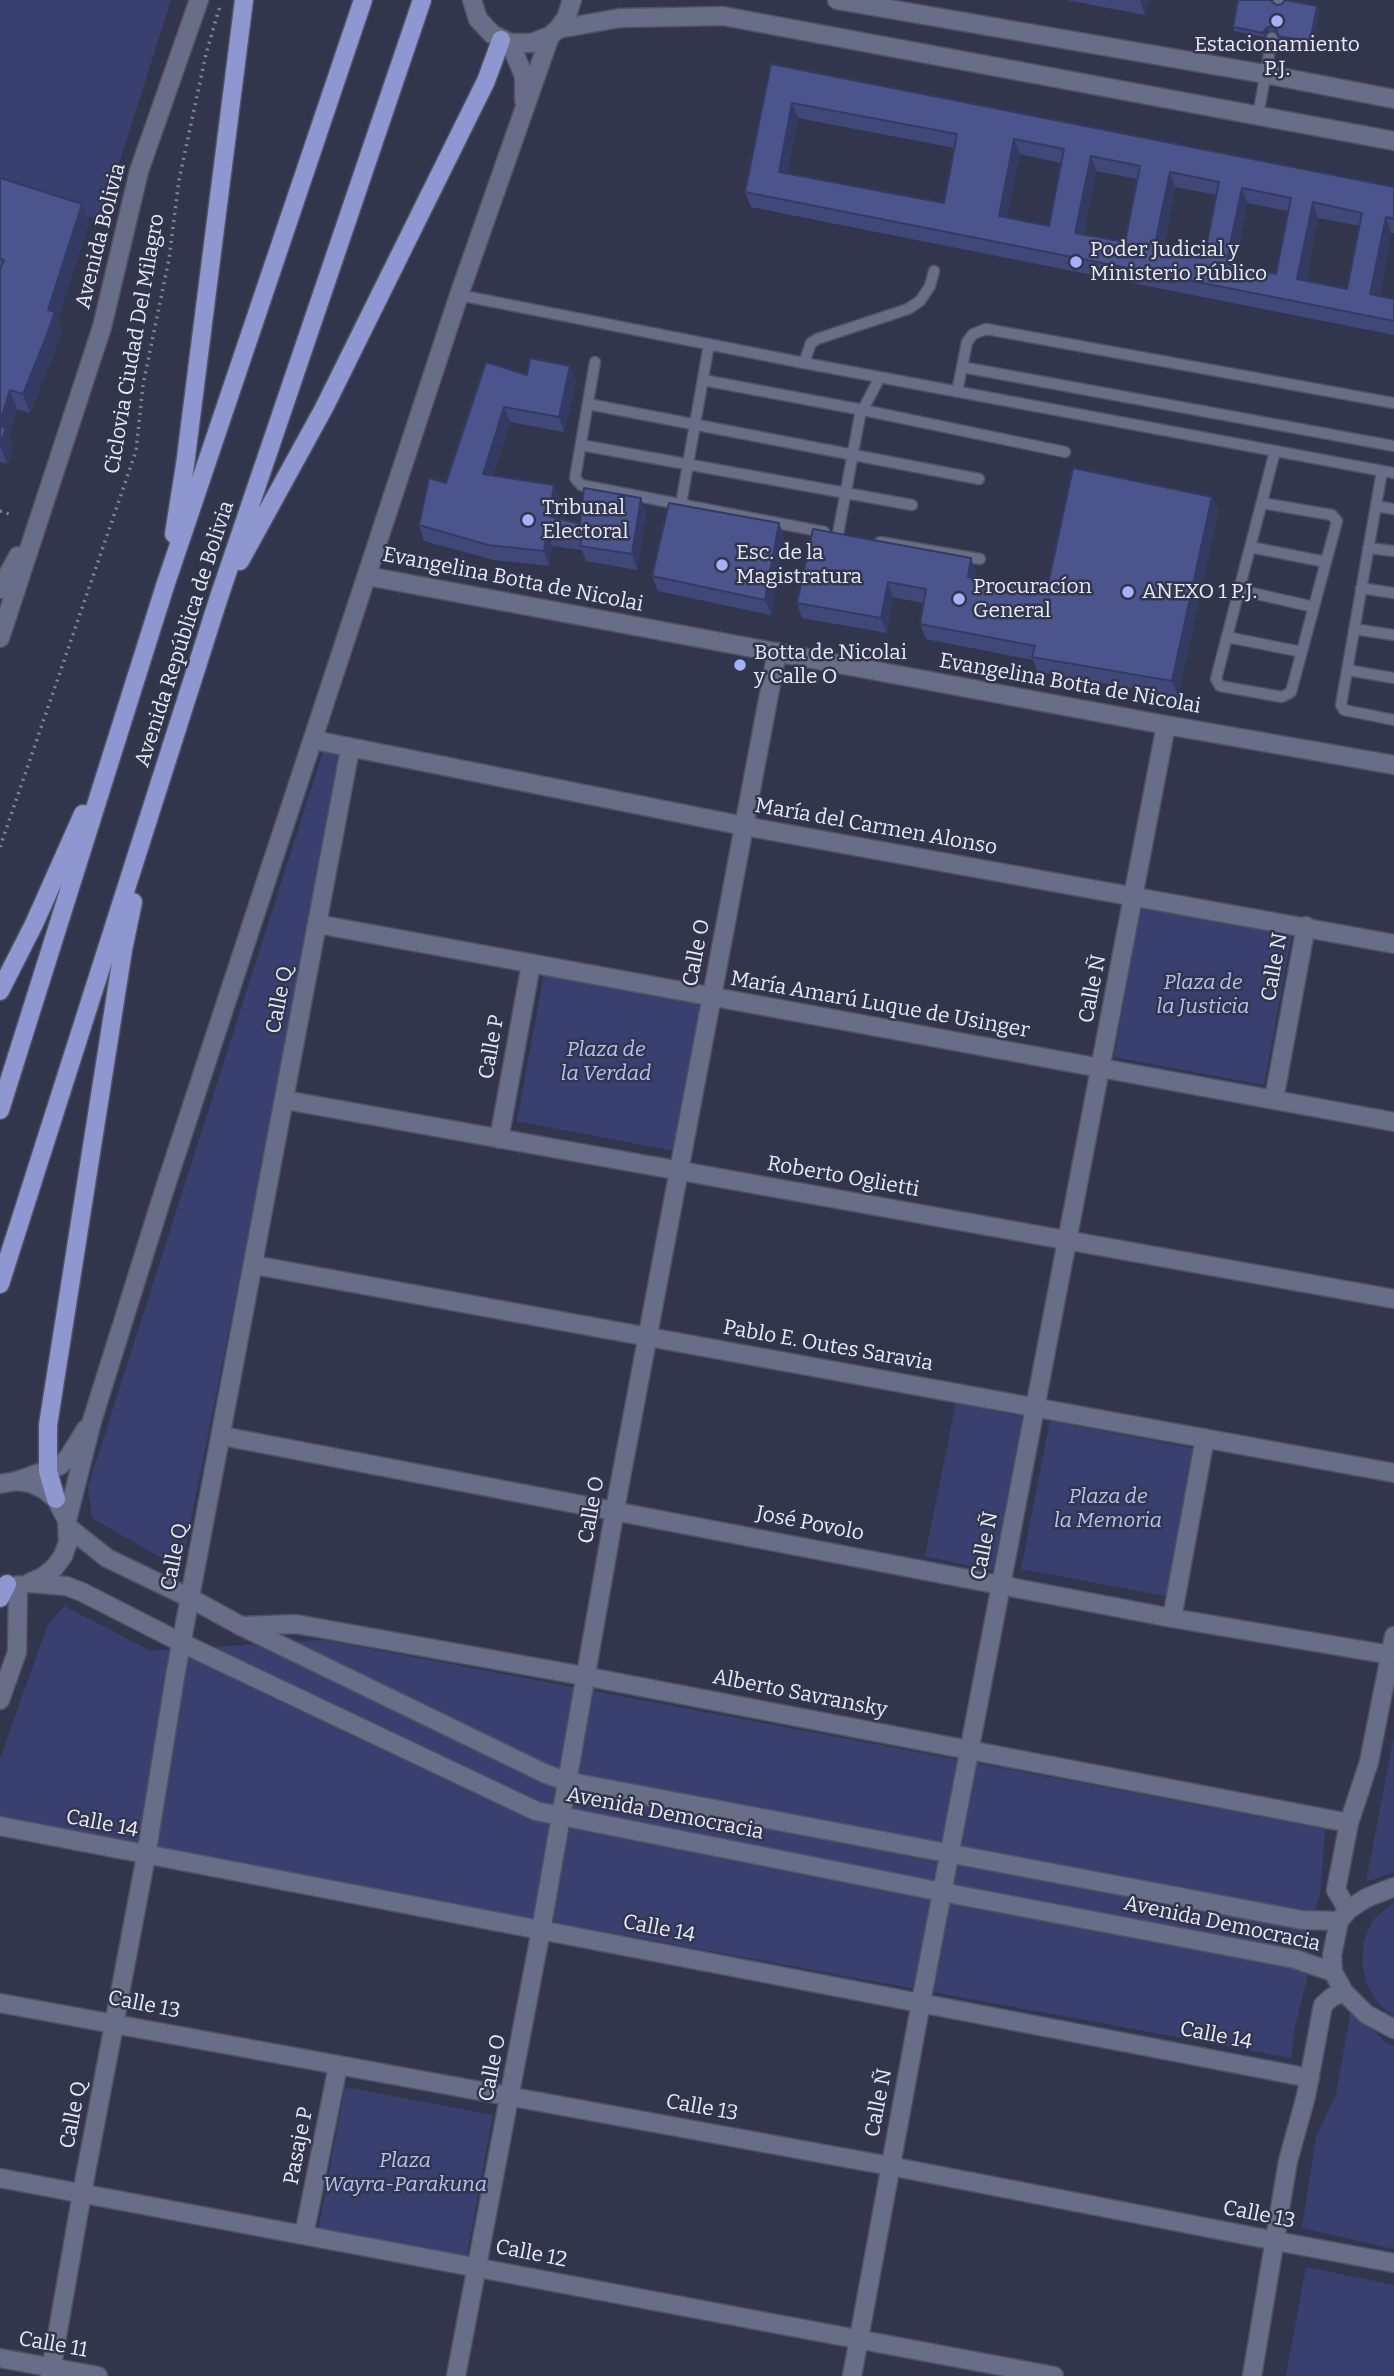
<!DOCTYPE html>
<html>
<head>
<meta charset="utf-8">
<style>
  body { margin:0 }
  canvas { display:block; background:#32364d }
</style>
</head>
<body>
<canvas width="1394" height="2376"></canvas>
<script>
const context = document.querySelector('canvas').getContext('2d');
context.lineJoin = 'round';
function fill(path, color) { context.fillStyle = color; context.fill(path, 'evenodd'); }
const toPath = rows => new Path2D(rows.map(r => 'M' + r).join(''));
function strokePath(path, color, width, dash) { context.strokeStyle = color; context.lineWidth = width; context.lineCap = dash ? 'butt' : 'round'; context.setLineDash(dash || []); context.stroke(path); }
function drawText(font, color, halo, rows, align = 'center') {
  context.font = font + ' Bitter,serif'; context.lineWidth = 5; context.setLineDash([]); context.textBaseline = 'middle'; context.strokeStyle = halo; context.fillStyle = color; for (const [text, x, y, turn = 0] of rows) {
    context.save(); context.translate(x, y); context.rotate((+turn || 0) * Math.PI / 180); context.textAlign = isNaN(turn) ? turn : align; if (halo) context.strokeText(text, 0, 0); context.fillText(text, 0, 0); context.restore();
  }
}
fill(toPath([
  [0,0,171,0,101,220,0,195],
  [325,746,345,752,181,1569,92,1518,88,1487],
  [1141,905,1292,933,1264,1085,1114,1057],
  [544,974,702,1002,674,1151,517,1121],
  [956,1403,1024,1417,993,1571,925,1556],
  [1050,1421,1196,1449,1166,1596,1021,1569],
  [64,1606,151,1651,323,1640,1325,1829,1320,1894,1308,1933,1308,1974,1295,2026,1291,2058,0,1820,0,1759,48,1624],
  [1394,1736,1394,1872,1366,1882],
  [1394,1902,1394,2016,1379,2004,1367,1985,1362,1963,1364,1941,1373,1920],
  [1351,2009,1385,2042,1394,2046,1394,2249,1302,2228,1316,2137,1336,2095],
  [345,2087,493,2115,466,2259,318,2232],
  [1306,2267,1394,2285,1394,2376,1286,2376]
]), '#39406f');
const service = toPath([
  [1279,2,1279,0],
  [1258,116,1272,38],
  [459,295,804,363,1394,473],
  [595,362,575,478,581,485,824,532],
  [804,363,811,343,817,339,908,309,920,301,930,286,934,271],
  [962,367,1394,446],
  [703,380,863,410,1065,452],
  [957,392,967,342,973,334,986,329,1394,403],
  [588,404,979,479],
  [581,445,912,505],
  [1382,471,1341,705,1344,710,1394,720],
  [1262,503,1332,515,1337,521,1291,692,1282,697,1220,686,1216,679,1275,451],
  [681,504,709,344],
  [1376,506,1394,509],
  [838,534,860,415,880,377],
  [880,542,980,559],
  [1250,547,1326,562],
  [1368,548,1394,551],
  [1361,588,1394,593],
  [1239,590,1314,607],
  [1354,629,1394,635],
  [1227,637,1302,652],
  [1347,670,1394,678]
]);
const minor = toPath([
  [314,740,744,826,1394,944],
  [317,924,1394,1122],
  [1274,1099,1306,926],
  [285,1100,1394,1299],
  [499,1139,531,964],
  [254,1265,1394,1473],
  [222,1436,1172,1618,1391,1655],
  [1172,1618,1205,1438],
  [241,1626,296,1624,584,1676,1349,1823],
  [0,1700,17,1652,18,1585],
  [0,1826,1310,2078],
  [1348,1910,1336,1890,1349,1823,1369,1762,1394,1636],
  [0,2003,890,2166,1276,2241],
  [0,2178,1054,2376],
  [304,2235,338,2066],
  [0,2358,98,2376],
  [50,2376,82,2193,146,1856,176,1671,350,749],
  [456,2376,541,1930,615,1509,777,652],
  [852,2376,921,2002,1166,725]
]);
const tertiary = toPath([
  [472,0,478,19,492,34,510,43,531,43,550,36,558,29,566,18,572,0],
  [837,0,1265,74,1394,99],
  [558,29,620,18,723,16,1394,141],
  [510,43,524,76,524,100],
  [367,576,1166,725,1394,765],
  [0,589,18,556],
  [0,638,102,327,139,171,199,0],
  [17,1481,59,1466,68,1458,86,1429],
  [67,1520,92,1421,163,1194,459,295,550,36],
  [1276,2241,1394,2263],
  [1252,2376,1288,2161,1306,2096,1323,2005,1332,1997,1344,1992]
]);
const secondary = toPath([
  [0,1484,17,1481,31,1483,45,1490,56,1499,67,1520,68,1542,63,1556,54,1568,43,1577,31,1582],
  [68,1527,107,1558,190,1598,241,1626,546,1774,566,1781,1302,1920,1339,1921],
  [29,1583,66,1586,82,1592,182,1643,536,1811,942,1892,1295,1959,1333,1972],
  [1394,1887,1366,1898,1348,1910,1339,1921,1332,1955,1333,1972,1344,1992,1366,2014,1394,2029]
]);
const primary = toPath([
  [174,534,185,465,244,0],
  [240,561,324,408,486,81,501,40],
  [0,991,34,924,83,814],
  [0,1110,165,586,363,0],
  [0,1284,219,597,422,0],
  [56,1499,48,1471,48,1425,123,950,133,902],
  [0,1598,7,1584]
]);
strokePath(service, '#4f5265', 13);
strokePath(minor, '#4f5265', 21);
strokePath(tertiary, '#4f5265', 21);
strokePath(secondary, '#4f5265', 21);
strokePath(primary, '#4f5265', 21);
strokePath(toPath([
  [0,511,13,515],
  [0,847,136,451,143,385,169,259,179,180,206,54,219,9,217,4]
]), '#818598', 3.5, [2, 5]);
strokePath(service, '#696e88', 10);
strokePath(minor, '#696e88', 18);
strokePath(tertiary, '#696e88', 18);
strokePath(secondary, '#696e88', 18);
strokePath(primary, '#8e97cf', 18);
fill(toPath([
  [1067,0,1149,0,1145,15],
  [1272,3,1277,5,1317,6,1319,10,1312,46,1279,40,1278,34,1274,31,1269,31,1265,37,1234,31,1233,27],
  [771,64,1394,187,1394,233,1391,233,1379,296,1394,299,1394,335,751,207,745,192],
  [798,118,955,148,944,203,787,173],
  [1020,154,1061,163,1049,226,1007,217],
  [1096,171,1138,179,1125,242,1084,234],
  [1175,187,1217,195,1204,258,1163,250],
  [1247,203,1288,211,1276,274,1235,266],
  [1318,218,1360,226,1347,289,1306,281],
  [0,178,89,223,58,319,62,331,53,356,30,413,17,409,8,436,13,447,7,464,0,462],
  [527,375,576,381,564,432,510,422,493,476,554,485,560,500,557,518,580,524,641,498,646,513,637,570,586,561,582,550,552,546,549,566,494,560,424,541,419,525,446,483],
  [1212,497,1218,512,1178,696,1038,672,1033,660,926,639,920,624,924,603,893,597,887,633,802,618,797,603,971,558,976,573,976,578,1047,589],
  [779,523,784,538,771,615,658,591,652,576]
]), '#404879');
fill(toPath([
  [1140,0,1149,0,1145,15],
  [1317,6,1319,10,1312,46,1310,42],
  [1267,27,1269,31,1265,37,1263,33],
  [792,103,798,118,785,187,779,172],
  [1014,139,1020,154,1004,231,999,216],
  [1091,156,1096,171,1081,248,1075,233],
  [1170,172,1175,187,1160,264,1154,249],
  [1242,188,1247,203,1232,280,1226,264],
  [1313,202,1318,218,1303,294,1297,279],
  [82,204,89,223,58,319,62,331,53,356,30,413,23,394,48,310],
  [1386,217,1391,233,1376,309,1370,294],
  [570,366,576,381,564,432,559,417],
  [10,390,17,409,8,436,13,447,7,464,0,445,0,422],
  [504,407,510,422,489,489,483,474],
  [554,485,560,500,555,531,549,516],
  [1212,497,1218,512,1178,696,1172,681],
  [641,498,646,513,637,570,632,554],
  [779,523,784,538,771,615,765,600],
  [547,530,552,546,549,566,544,551],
  [971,558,976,573,974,592,968,577],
  [888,582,893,597,887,633,881,618]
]), '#343b63');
const building = toPath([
  [1238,0,1271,0,1272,2,1277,5,1282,4,1285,0,1317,6,1310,42,1278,36,1277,31,1273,27,1267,27,1263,33,1233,27,1238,0],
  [771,64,1394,187,1394,219,1386,217,1370,294,1394,299,1394,321,745,192,771,64],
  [792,103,957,134,944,203,779,172,792,103],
  [1014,139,1064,149,1049,226,999,216,1014,139],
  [1091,156,1140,166,1125,242,1075,233,1091,156],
  [1170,172,1219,182,1204,258,1154,249,1170,172],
  [1242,188,1291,198,1276,274,1226,264,1242,188],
  [1313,202,1362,213,1347,289,1297,279,1313,202],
  [0,178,82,204,48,310,55,312,46,337,23,394,10,390,0,422,0,270,4,260,0,259,0,178],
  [530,358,570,366,559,417,504,407,483,474,554,485,549,516,580,524,584,488,641,498,632,554,580,546,582,536,547,530,544,551,488,545,419,525,429,478,446,483,486,362,527,375,530,358],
  [0,426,6,428,0,445,0,426],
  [1073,468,1212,497,1172,681,1032,657,1035,646,920,624,926,589,888,582,881,618,797,603,813,529,971,558,968,577,1047,589,1073,468],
  [669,503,779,523,765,600,652,576,669,503]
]);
fill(building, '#4b548d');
strokePath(building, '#343b63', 2);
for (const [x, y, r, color] of [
  [1277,21,7,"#a4b1fc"],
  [1076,262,7,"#a4b1fc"],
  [528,520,7,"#a4b1fc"],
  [722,565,7,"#a4b1fc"],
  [1128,592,7,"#a4b1fc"],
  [959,599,7,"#a4b1fc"],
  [740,665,7,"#a4b1fc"]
]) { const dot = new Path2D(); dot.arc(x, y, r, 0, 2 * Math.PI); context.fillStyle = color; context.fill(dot); strokePath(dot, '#32364d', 2.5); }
drawText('21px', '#e6eaf8', '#32364d', [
  ["Estacionamiento",1277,45,"center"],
  ["P.J.",1277,69,"center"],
  ["Poder Judicial y",1090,250],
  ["Ministerio Público",1090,274],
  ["Tribunal",542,508],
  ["Electoral",542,532],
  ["Esc. de la",736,553],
  ["Magistratura",736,577],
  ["Procuracíon",973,587],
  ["General",973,611],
  ["ANEXO 1 P.J.",1142,592],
  ["Botta de Nicolai",754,653],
  ["y Calle O",754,677]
], 'left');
drawText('21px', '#e6eaf8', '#32364d', [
  ["Avenida Bolivia",101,236,-76],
  ["Ciclovia Ciudad Del Milagro",135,344,-80],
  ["Evangelina Botta de Nicolai",513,580,11],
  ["Avenida República de Bolivia",185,634,-72],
  ["Evangelina Botta de Nicolai",1070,684,10],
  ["María del Carmen Alonso",876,827,10],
  ["Calle O",697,953,-79],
  ["Calle N",1275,967,-80],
  ["Calle Ñ",1093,989,-79],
  ["Calle Q",280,1000,-79],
  ["María Amarú Luque de Usinger",880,1005,10],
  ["Calle P",492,1047,-80],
  ["Roberto Oglietti",843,1177,10],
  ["Pablo E. Outes Saravia",828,1346,10],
  ["Calle O",592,1510,-80],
  ["José Povolo",810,1524,11],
  ["Calle Ñ",985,1546,-79],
  ["Calle Q",175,1557,-79],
  ["Alberto Savransky",800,1694,11],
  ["Avenida Democracia",665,1814,11],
  ["Calle 14",102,1824,11],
  ["Avenida Democracia",1222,1924,12],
  ["Calle 14",659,1929,11],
  ["Calle 13",144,2005,11],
  ["Calle 14",1216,2036,11],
  ["Calle O",493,2068,-79],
  ["Calle Ñ",879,2103,-79],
  ["Calle 13",702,2108,10],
  ["Calle Q",74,2115,-79],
  ["Pasaje P",299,2146,-79],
  ["Calle 13",1259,2215,11],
  ["Calle 12",531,2254,11],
  ["Calle 11",53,2345,10]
]);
drawText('italic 21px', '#b6c0f4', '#32364d', [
  ["Plaza de",1203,983],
  ["la Justicia",1203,1007],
  ["Plaza de",606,1050],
  ["la Verdad",606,1074],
  ["Plaza de",1108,1497],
  ["la Memoria",1108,1521],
  ["Plaza",405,2161],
  ["Wayra-Parakuna",405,2185]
]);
</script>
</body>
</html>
